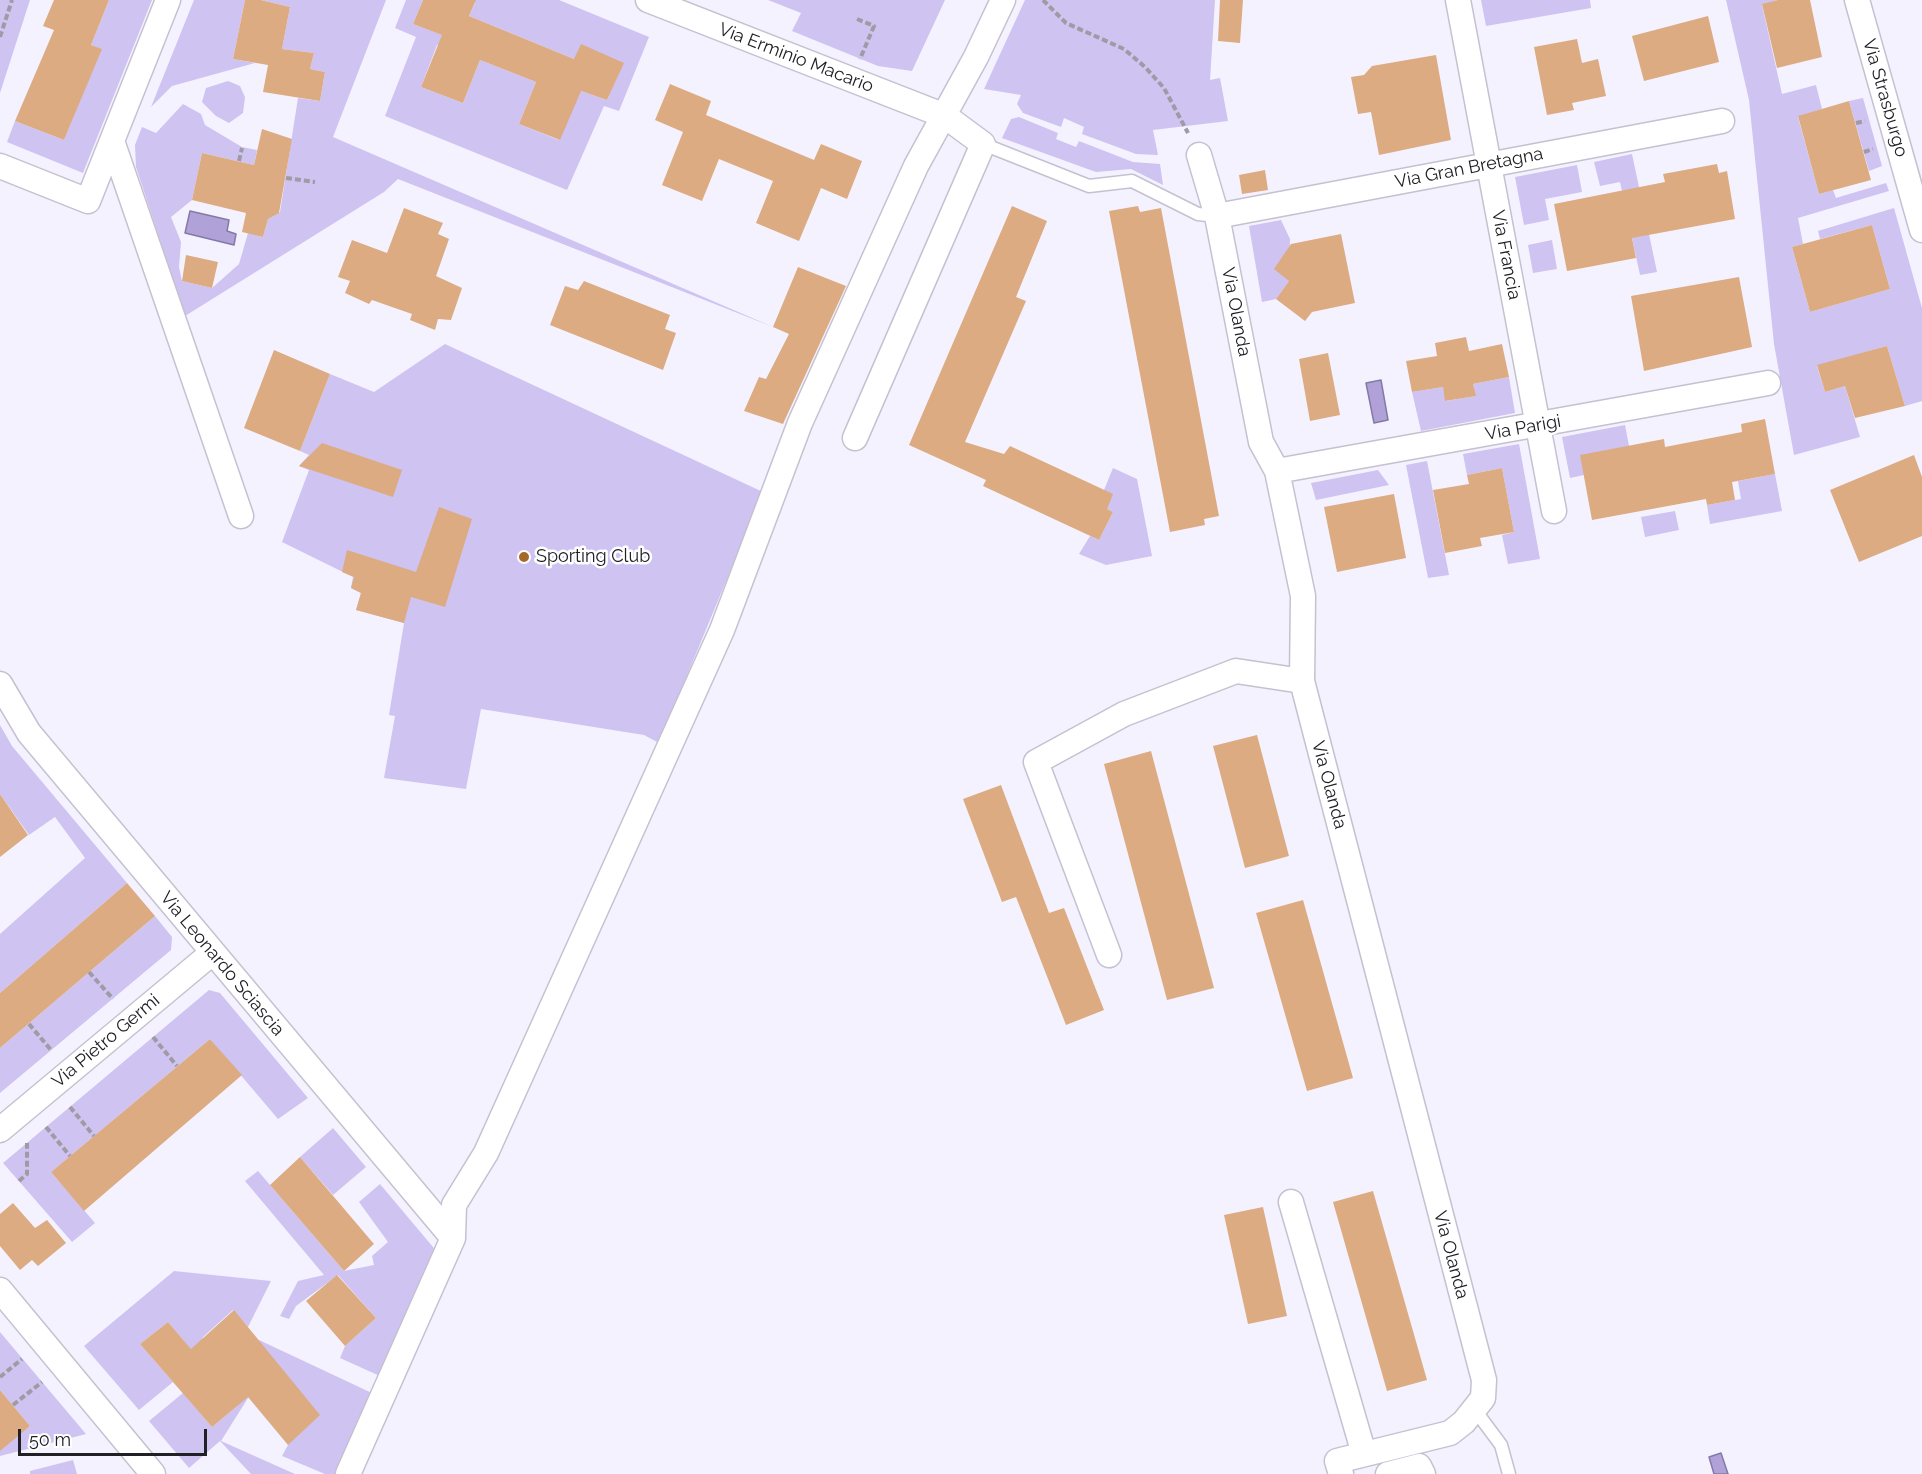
<!DOCTYPE html>
<html>
<head>
<meta charset="utf-8">
<style>
  body { margin:0 }
  #map { position:relative; width:1922px; height:1474px; overflow:hidden; background:#f5f2ff; font-family:Raleway,sans-serif }
  canvas { display:block }
  .scale { position:absolute; left:18px; top:1429px; width:189px; height:27px; box-sizing:border-box; border:3px solid #212025; border-top:0; padding-left:8px; font-size:18px; line-height:21px; white-space:nowrap; color:#212025; -webkit-text-stroke:4px #fff; paint-order:stroke }
</style>
</head>
<body>
<div id="map">
<canvas width="1922" height="1474"></canvas>
<div class="scale">50 m</div>
</div>
<script>
const context = document.querySelector('canvas').getContext('2d');
context.lineJoin = 'round';
function fill(path, color) { context.fillStyle = color; context.fill(path, 'evenodd'); }
const toPath = rows => new Path2D(rows.map(r => 'M' + r).join(''));
function strokePath(path, color, width, dash) { context.strokeStyle = color; context.lineWidth = width; context.lineCap = dash ? 'butt' : 'round'; context.setLineDash(dash || []); context.stroke(path); }
function drawText(font, color, halo, rows, align = 'center') {
  context.font = font + ' Raleway,sans-serif'; context.lineWidth = 5; context.setLineDash([]); context.textBaseline = 'middle'; context.strokeStyle = halo; context.fillStyle = color; for (const [text, x, y, turn = 0] of rows) {
    context.save(); context.translate(x, y); context.rotate((+turn || 0) * Math.PI / 180); context.textAlign = isNaN(turn) ? turn : align; if (halo) context.strokeText(text, 0, 0); context.fillText(text, 0, 0); context.restore();
  }
}
fill(toPath([
  [0,0,30,0,0,93],
  [109,0,152,0,83,173,7,142,15,121,64,140,101,49,91,45],
  [194,0,245,0,233,59,255,63,172,86,151,107],
  [261,0,386,0,333,137,773,327,398,179,384,192,185,316,136,167,135,145,142,127,156,133,183,104,201,114,205,125,242,147,257,150,254,165,202,153,192,200,171,217,181,242,179,267,182,281,212,288,239,264,248,233,263,237,268,219,280,212,298,98,320,101,325,72,310,69,314,53,282,49,290,7],
  [406,0,423,0,413,24,456,40,437,45,421,87,463,103,480,60,536,82,519,124,559,140,569,87,607,100,623,63,574,59,469,16,475,3,469,0,559,0,649,37,619,111,604,106,567,190,385,116,416,37,395,28],
  [768,0,945,0,912,71,878,66,792,31,801,13],
  [1025,0,1215,0,1210,80,1220,78,1228,121,1153,130,1158,155,1136,154,1082,134,1084,127,1064,118,1061,127,1023,113,1017,104,1021,95,984,89],
  [1481,0,1590,0,1591,8,1486,26],
  [1726,0,1778,0,1762,5,1782,94,1816,85,1822,109,1798,117,1819,194,1833,190,1836,198,1886,183,1889,191,1798,218,1803,244,1792,247,1810,312,1890,289,1872,225,1820,239,1818,231,1894,208,1922,308,1922,401,1905,406,1887,346,1817,366,1825,392,1845,386,1860,437,1794,455,1774,344,1749,100],
  [228,81,240,86,245,97,243,113,229,123,216,116,202,102,206,88],
  [1863,98,1882,166,1869,171,1849,101],
  [1019,117,1058,133,1056,139,1076,147,1079,141,1133,162,1160,164,1163,185,1131,169,1096,172,1002,138,1011,119],
  [1632,154,1657,272,1640,275,1620,182,1600,186,1594,162],
  [1577,165,1582,192,1545,199,1549,220,1524,225,1515,177],
  [1281,220,1290,239,1289,281,1276,299,1262,302,1249,226],
  [1552,240,1557,269,1533,273,1528,245],
  [445,344,763,492,659,743,644,735,481,709,466,789,384,778,395,716,389,715,404,623,356,610,361,593,351,588,353,577,282,542,309,470,299,466,309,455,300,451,330,374,374,392],
  [1509,377,1515,413,1421,431,1412,392,1443,387,1446,401,1475,396,1473,384],
  [1625,425,1629,446,1584,475,1570,478,1562,437],
  [1519,444,1540,559,1508,564,1502,535,1514,532,1502,468,1467,475,1463,454],
  [1427,461,1449,575,1428,578,1406,465],
  [1113,468,1137,479,1152,556,1106,565,1079,554,1090,536,1099,540,1113,512,1107,509,1104,490],
  [1378,470,1389,485,1316,500,1311,483],
  [1775,474,1782,511,1710,524,1707,505,1741,499,1738,481],
  [1675,511,1679,530,1645,537,1641,517],
  [0,725,12,746,127,883,0,993,0,934,85,858,55,817,29,835,0,794],
  [155,916,172,937,171,950,0,1093,0,1048],
  [209,990,220,993,308,1098,278,1119,210,1039,51,1172,95,1223,72,1242,3,1163],
  [333,1128,366,1167,333,1195,300,1157],
  [258,1171,344,1271,374,1265,372,1256,388,1242,359,1202,380,1184,438,1253,382,1377,340,1358,345,1346,376,1318,338,1275,296,1306,289,1319,280,1316,298,1281,324,1275,245,1181],
  [174,1271,271,1281,248,1327,233,1310,203,1337,199,1359,168,1322,140,1344,173,1382,139,1410,84,1346],
  [0,1332,86,1434,0,1456,0,1449,30,1426,0,1390],
  [259,1340,374,1394,338,1474,325,1474,282,1456,288,1445,281,1370,248,1398,221,1441,295,1474,251,1474,220,1441,189,1468,149,1421,183,1393,212,1427,237,1406,208,1371],
  [73,1460,77,1474,30,1474,30,1471]
]), '#cfc3f2');
const water = toPath([
  [190,211,229,220,227,231,236,234,234,245,185,233,190,211],
  [1381,380,1388,420,1374,423,1366,383,1381,380],
  [1721,1453,1728,1474,1714,1474,1709,1457,1721,1453]
]);
fill(water, '#b0a1d9');
strokePath(water, '#857aa3', 1.5);
fill(toPath([
  [54,0,109,0,91,45,102,49,64,140,15,121,54,30,43,26],
  [245,0,261,0,290,7,282,49,314,53,310,69,325,72,320,101,263,92,268,65,233,59],
  [423,0,476,0,469,16,574,59,581,44,624,63,607,100,581,91,560,140,519,124,536,82,480,60,463,103,421,87,442,35,413,24],
  [1220,0,1243,0,1240,43,1218,41],
  [1778,0,1810,0,1822,57,1777,68,1762,4],
  [1708,16,1719,62,1644,81,1632,36],
  [1577,39,1582,63,1598,59,1606,96,1572,103,1574,110,1547,115,1534,47],
  [1436,55,1451,140,1379,155,1371,112,1358,114,1351,77,1364,75,1372,66],
  [670,84,711,101,706,115,814,160,821,144,862,161,847,199,821,188,799,241,756,223,773,181,719,159,702,201,662,185,683,132,655,120],
  [1849,101,1871,180,1819,194,1798,116],
  [262,129,292,139,279,213,268,219,263,237,242,232,246,213,192,200,202,153,254,165],
  [1717,164,1719,173,1727,171,1735,219,1632,238,1636,258,1567,271,1554,204,1665,182,1663,174],
  [1265,170,1268,190,1242,194,1239,175],
  [1012,206,1047,221,1016,297,1026,301,965,442,1004,454,1010,446,1113,494,1107,509,1113,512,1099,540,983,486,986,480,909,445],
  [1138,206,1140,212,1161,208,1219,516,1204,519,1205,525,1170,532,1109,211],
  [404,208,443,223,438,234,449,239,436,276,462,288,451,320,438,319,435,330,410,320,412,314,372,300,369,304,345,293,350,281,338,277,352,240,387,253],
  [1872,225,1890,289,1810,312,1792,247],
  [1341,234,1355,303,1312,312,1305,321,1276,299,1289,281,1274,269,1291,244],
  [186,255,218,262,212,288,182,281],
  [798,267,846,286,783,424,744,411,759,377,766,379,789,334,773,327],
  [1739,277,1752,347,1644,371,1631,296],
  [584,281,670,315,665,329,676,333,663,370,550,325,565,286,578,290],
  [1466,337,1469,351,1502,344,1509,377,1473,384,1476,396,1445,401,1443,387,1412,392,1406,361,1437,356,1435,343],
  [1887,346,1905,406,1855,418,1845,386,1825,392,1817,365],
  [274,350,330,374,300,451,244,428],
  [1328,353,1340,415,1310,421,1299,359],
  [1765,419,1775,474,1732,482,1735,500,1707,505,1706,499,1592,520,1580,455,1664,439,1665,447,1742,432,1741,424],
  [322,443,402,470,393,497,299,466],
  [1914,455,1922,477,1922,536,1859,562,1830,490],
  [1502,468,1514,532,1480,538,1482,546,1445,553,1433,490,1469,484,1467,475],
  [1394,494,1406,558,1337,572,1324,507],
  [439,507,472,519,445,607,411,597,404,623,356,610,361,593,351,588,354,577,342,572,347,550,416,572],
  [1257,735,1289,856,1245,868,1213,746],
  [1151,751,1214,988,1167,1000,1104,764],
  [1001,785,1049,913,1064,908,1104,1010,1066,1025,1016,897,1002,902,963,799],
  [0,794,28,835,0,857],
  [127,883,155,916,0,1048,0,993],
  [1303,900,1353,1078,1307,1091,1256,913],
  [210,1039,242,1075,84,1211,51,1172],
  [300,1157,374,1244,344,1271,270,1185],
  [1373,1191,1427,1380,1387,1391,1333,1202],
  [13,1203,35,1228,47,1220,66,1243,38,1266,32,1260,20,1270,0,1246,0,1214],
  [1263,1207,1287,1316,1248,1324,1224,1215],
  [337,1275,376,1318,345,1346,306,1301],
  [234,1310,320,1415,288,1445,248,1397,212,1427,140,1344,168,1322,191,1349],
  [0,1390,30,1426,0,1451]
]), '#dcab81');
const service = toPath([
  [983,144,1089,186,1132,181,1198,214,1217,216],
  [1475,1410,1501,1445,1509,1474]
]);
const minor = toPath([
  [648,0,945,116,983,144,855,438],
  [1458,0,1554,511],
  [1857,0,1922,230],
  [112,141,241,516],
  [1199,155,1217,216,1261,442,1277,471,1303,596,1302,681,1484,1380,1483,1398,1464,1422,1450,1433,1337,1461,1341,1474],
  [0,166,88,201,168,0],
  [1217,216,1722,121],
  [1277,471,1768,383],
  [0,684,29,733,453,1238],
  [1109,955,1036,762,1124,714,1236,671,1302,681],
  [0,1130,212,953],
  [1291,1202,1364,1454],
  [0,1290,153,1474],
  [348,1474,453,1238,454,1205,486,1153,722,630,800,423,916,166,976,57,1003,0],
  [1388,1474,1419,1466,1423,1474]
]);
strokePath(service, '#c5c1d0', 15);
strokePath(minor, '#c5c1d0', 27);
strokePath(toPath([
  [1043,0,1066,23,1124,49,1145,67,1164,88,1188,133],
  [857,19,874,26,860,59],
  [0,37,12,0],
  [1856,123,1865,121],
  [1864,152,1873,149],
  [239,161,242,148],
  [286,178,315,182],
  [89,972,113,999],
  [29,1024,51,1050],
  [153,1037,177,1066],
  [70,1107,94,1136],
  [46,1127,70,1156],
  [19,1181,27,1174,27,1143],
  [0,1377,22,1359],
  [13,1405,42,1382]
]), '#9e9ba5', 4, [6, 3]);
strokePath(service, '#fff', 12);
strokePath(minor, '#fff', 24);
for (const [x, y, r, color] of [
  [524,557,6,"#a5682c"]
]) { const dot = new Path2D(); dot.arc(x, y, r, 0, 2 * Math.PI); context.fillStyle = color; context.fill(dot); strokePath(dot, '#fff', 2); }
drawText('18px', '#212025', '#fff', [
  ["Via Erminio Macario",796,58,21],
  ["Via Strasburgo",1885,98,74],
  ["Via Gran Bretagna",1469,168,-11],
  ["Via Francia",1506,255,79],
  ["Via Olanda",1236,312,79],
  ["Via Parigi",1523,428,-10],
  ["Via Olanda",1329,785,75],
  ["Via Leonardo Sciascia",222,964,50],
  ["Via Pietro Germi",106,1041,-40],
  ["Via Olanda",1451,1255,75]
]);
drawText('18px', '#212025', '#fff', [
  ["Sporting Club",536,557]
], 'left');
</script>
</body>
</html>
